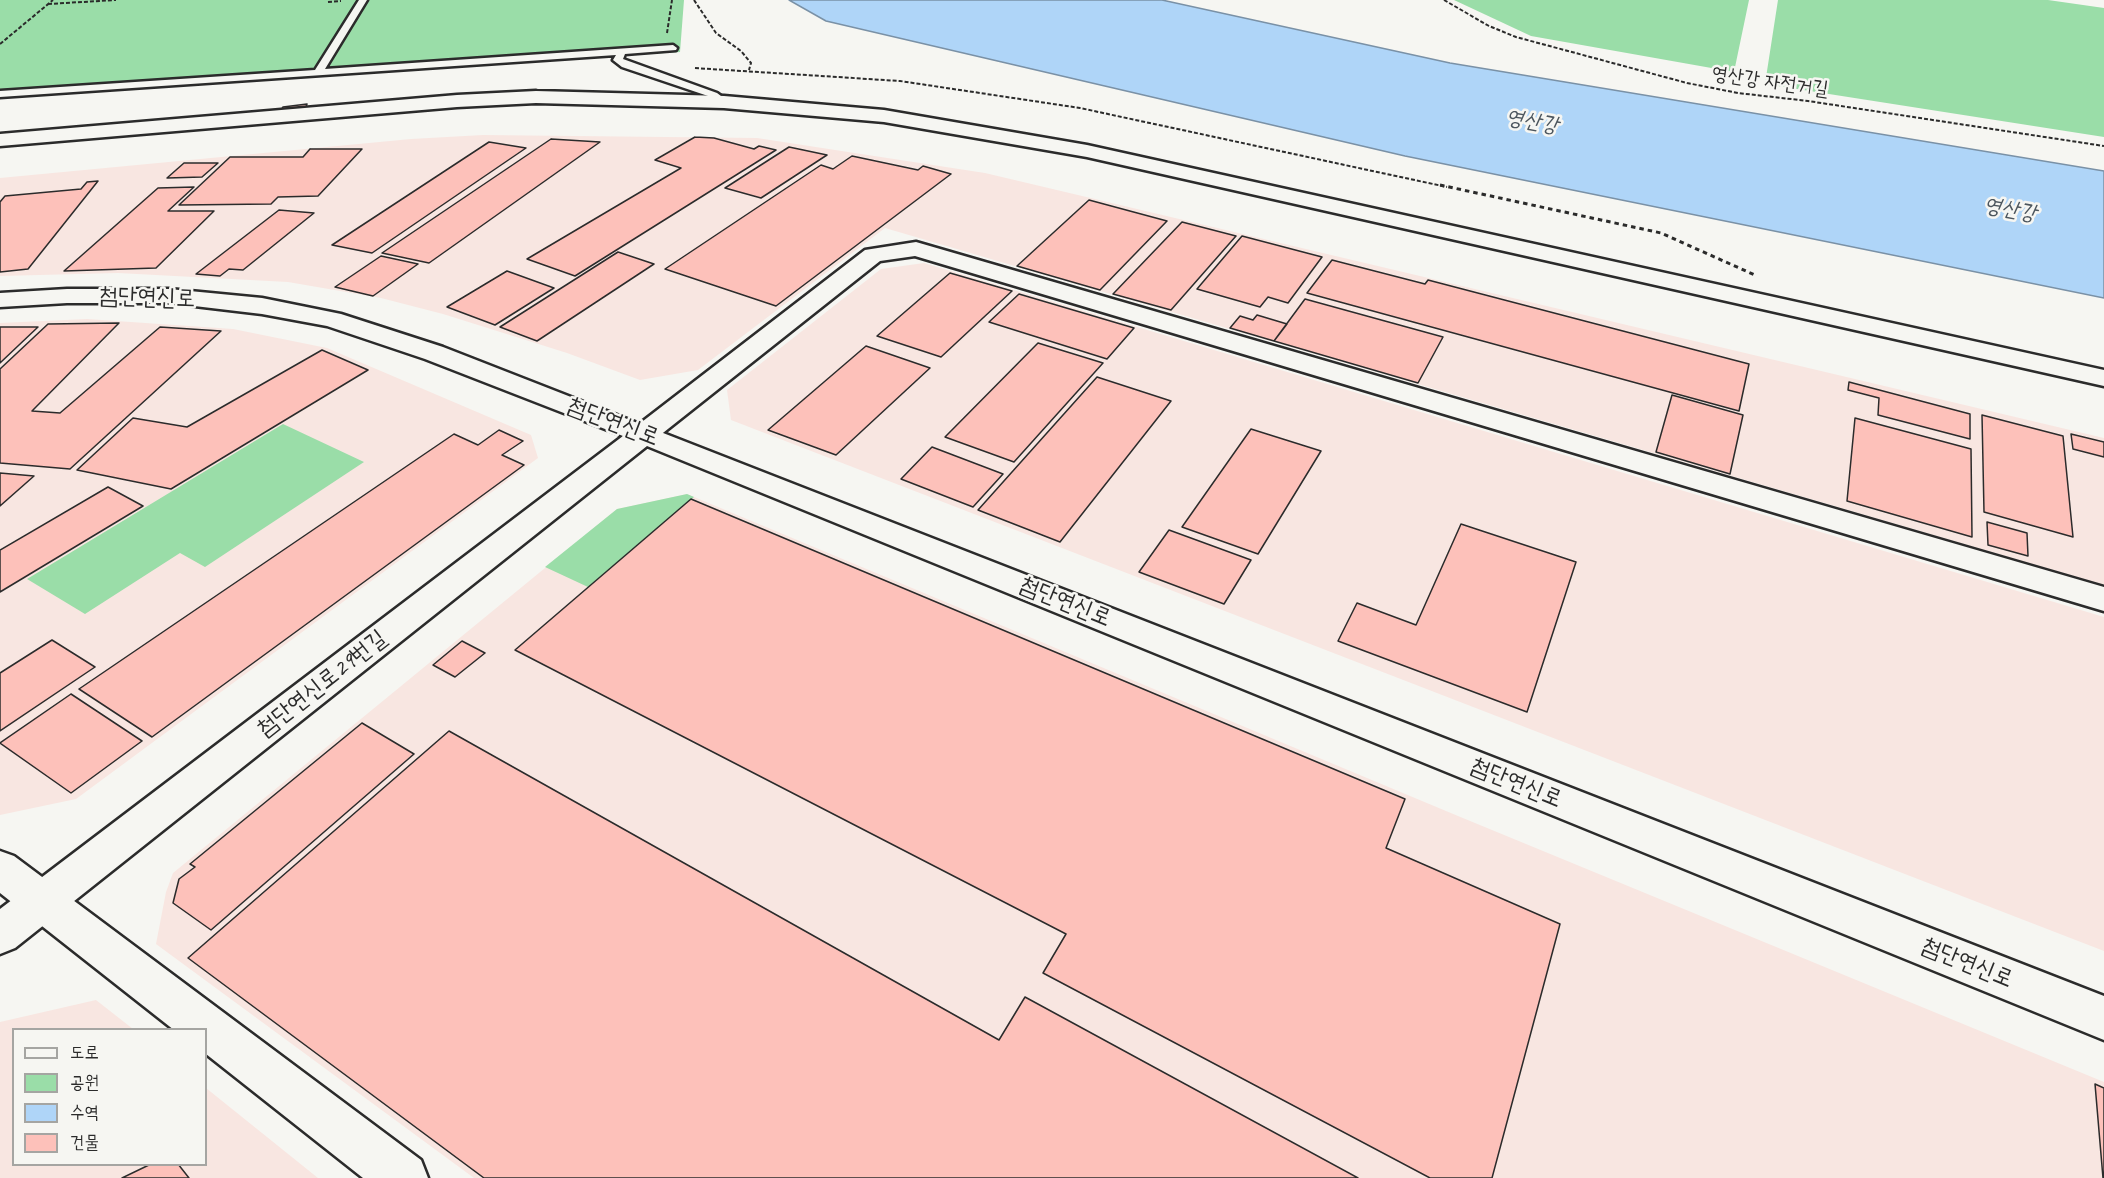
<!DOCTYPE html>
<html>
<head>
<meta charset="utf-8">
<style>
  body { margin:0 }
  #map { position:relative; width:2104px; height:1178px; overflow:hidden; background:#f6f6f2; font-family:Caveat,"Poor Story",sans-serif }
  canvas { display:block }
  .legend { position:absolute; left:12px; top:1028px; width:195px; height:138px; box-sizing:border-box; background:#f6f6f2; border:2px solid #a5a5a2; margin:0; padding:8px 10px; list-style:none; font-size:18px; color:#2b2b2b }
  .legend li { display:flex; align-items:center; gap:12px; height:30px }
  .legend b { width:30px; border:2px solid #a5a5a2 }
</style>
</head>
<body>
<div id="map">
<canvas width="2104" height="1178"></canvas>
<ul class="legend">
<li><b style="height:8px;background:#f6f6f2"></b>도로</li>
<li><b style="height:16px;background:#9adda8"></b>공원</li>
<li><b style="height:16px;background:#afd5f8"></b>수역</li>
<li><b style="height:16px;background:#fdc1ba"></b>건물</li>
</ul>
</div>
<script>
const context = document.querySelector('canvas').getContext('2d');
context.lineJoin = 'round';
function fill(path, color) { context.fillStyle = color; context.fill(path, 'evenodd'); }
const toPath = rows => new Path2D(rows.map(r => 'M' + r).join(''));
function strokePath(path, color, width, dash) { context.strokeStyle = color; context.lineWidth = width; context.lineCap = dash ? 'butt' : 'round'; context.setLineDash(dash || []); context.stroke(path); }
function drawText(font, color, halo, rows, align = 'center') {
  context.font = font + ' Caveat,"Poor Story",sans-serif'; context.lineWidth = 5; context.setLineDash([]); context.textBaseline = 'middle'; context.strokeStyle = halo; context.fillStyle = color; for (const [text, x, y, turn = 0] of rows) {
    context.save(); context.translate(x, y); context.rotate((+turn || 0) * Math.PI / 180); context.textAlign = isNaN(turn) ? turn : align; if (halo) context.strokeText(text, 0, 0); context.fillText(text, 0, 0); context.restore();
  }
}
fill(toPath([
  [483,135,757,138,985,173,2104,438,2104,585,885,228,698,370,640,380,567,353,443,314,381,298,288,282,118,273,0,276,0,178,411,139],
  [924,263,2104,617,2104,951,731,420,727,390,881,269],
  [87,319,233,329,327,348,531,435,538,458,76,799,0,815,0,323],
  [687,494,1458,816,2104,1082,2104,1178,474,1178,156,944,166,892,173,873,617,509],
  [96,1000,133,1029,14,1030,14,1164,206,1164,206,1088,318,1178,0,1178,0,1022]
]), '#f8e6e1');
fill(toPath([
  [0,0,684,0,680,52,315,76,0,91],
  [1454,0,1749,0,1734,72,1531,36],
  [1778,0,2048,0,2104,8,2104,137,1765,84],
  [283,424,364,462,205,567,180,553,85,614,27,579],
  [687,494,694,497,588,587,545,567,617,509]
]), '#9adda8');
const water = toPath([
  [789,0,1162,0,1450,63,2104,171,2104,298,1405,156,826,21,789,0]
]);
fill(water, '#afd5f8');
strokePath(water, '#7a91a6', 1.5);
const building = toPath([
  [307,104,305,110,280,112,283,107,307,104],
  [695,137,714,138,754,149,759,146,776,150,575,276,527,259,681,168,655,160,695,137],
  [551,139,600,142,429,263,382,253,551,139],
  [489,142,526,148,372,253,332,245,489,142],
  [789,147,827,155,761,198,725,188,789,147],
  [310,149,362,149,318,196,278,197,271,204,179,205,230,157,303,157,310,149],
  [852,156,918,170,923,166,951,174,776,306,665,269,821,165,833,169,852,156],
  [184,163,218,163,202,177,167,178,184,163],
  [98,181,28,269,0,272,0,202,5,196,81,189,87,182,98,181],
  [194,187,168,211,214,211,156,268,64,271,158,188,194,187],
  [1089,200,1167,221,1100,290,1017,266,1089,200],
  [279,210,314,213,243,270,229,269,220,276,196,274,279,210],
  [1182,222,1236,236,1171,310,1113,294,1182,222],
  [1242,236,1322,257,1288,303,1268,297,1260,307,1197,289,1242,236],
  [618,252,654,264,537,341,500,327,618,252],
  [381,256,418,264,373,296,335,287,381,256],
  [1332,260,1425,284,1428,280,1749,364,1739,411,1307,293,1332,260],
  [507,271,554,288,495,325,447,307,507,271],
  [950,273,1012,291,941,357,877,336,950,273],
  [1019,294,1134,328,1107,359,989,322,1019,294],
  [1305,299,1443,337,1418,383,1274,341,1305,299],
  [1257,315,1287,324,1274,341,1230,328,1240,316,1253,320,1257,315],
  [119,323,32,411,60,413,160,327,221,331,70,469,0,463,0,369,48,324,119,323],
  [0,327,38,327,0,363,0,327],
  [1038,343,1103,363,1014,462,945,437,1038,343],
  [866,346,930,368,836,455,768,430,866,346],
  [322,350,368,370,171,489,77,470,133,418,187,427,322,350],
  [1097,377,1171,401,1060,542,978,510,1097,377],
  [1849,382,1970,414,1970,439,1878,415,1879,398,1848,390,1849,382],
  [1672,395,1743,415,1730,474,1656,452,1672,395],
  [1982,415,2063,436,2073,537,1984,512,1982,415],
  [1855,418,1971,449,1972,537,1847,501,1855,418],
  [1251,429,1321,451,1258,554,1182,527,1251,429],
  [499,430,523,441,502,455,524,465,152,737,79,689,454,434,478,445,499,430],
  [2071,434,2104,442,2104,457,2073,449,2071,434],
  [932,447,1003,474,973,507,901,479,932,447],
  [0,473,34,476,0,506,0,473],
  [108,487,143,506,0,592,0,550,108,487],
  [691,499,1405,799,1386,848,1560,924,1492,1178,1430,1178,1043,973,1066,934,515,650,691,499],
  [1987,522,2027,533,2028,556,1988,545,1987,522],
  [1461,524,1576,562,1527,712,1338,641,1357,603,1416,625,1461,524],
  [1169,530,1251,560,1224,604,1139,572,1169,530],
  [52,640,95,667,0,731,0,673,52,640],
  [462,641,485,653,455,677,433,665,462,641],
  [71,694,142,741,71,793,0,743,71,694],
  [362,723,414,754,211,930,173,903,179,879,195,867,190,864,362,723],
  [449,731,999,1040,1025,997,1358,1178,484,1178,188,958,449,731],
  [2095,1084,2104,1088,2104,1178,2103,1178,2095,1084],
  [151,1164,178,1164,189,1178,122,1178,151,1164]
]);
fill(building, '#fdc1ba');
strokePath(building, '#2b2b2b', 1.5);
const lane = toPath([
  [359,0,367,0,325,69,673,45,677,48,676,50,625,54,623,59,717,93,729,102,721,104,711,97,622,67,613,60,616,55,0,97,0,91,315,70,359,0]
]);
const street = toPath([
  [536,91,724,96,884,110,1087,145,2104,370,2104,386,1087,157,884,122,724,108,536,103,457,107,0,146,0,134,457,95,536,91],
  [916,242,2104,587,2104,611,915,256,880,261,654,440,644,443,634,440,630,434,634,428,865,250,916,242],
  [0,851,14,856,421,1160,428,1178,363,1178,206,1054,206,1030,174,1030,0,893,0,851]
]);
const secondary = toPath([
  [67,289,169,289,262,298,341,314,443,347,2104,996,2104,1040,647,446,15,948,0,954,0,909,623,436,425,359,327,326,262,314,169,303,67,303,0,307,0,293,67,289]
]);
strokePath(lane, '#2b2b2b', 5);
strokePath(street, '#2b2b2b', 5);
strokePath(secondary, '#2b2b2b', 5);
strokePath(toPath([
  [694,0,716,33,741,51,751,63,749,70],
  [1444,0,1489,26,1516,37,1687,83,1738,93,1808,101,2104,146],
  [328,2,341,1],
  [48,4,116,0],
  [667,33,672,0],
  [0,44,53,0],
  [695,68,900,81,1080,108,1447,187]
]), '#2b2b2b', 2, [4, 2]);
strokePath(toPath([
  [1440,185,1661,233,1757,276]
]), '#2b2b2b', 3, [4.5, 4]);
fill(lane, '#f6f6f2');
fill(street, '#f6f6f2');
fill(secondary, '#f6f6f2');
drawText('20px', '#2b2b2b', '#f6f6f2', [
  ["영산강 자전거길",1770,82,8]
]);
drawText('italic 22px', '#4c565e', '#f6f6f2', [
  ["영산강",1532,122,10],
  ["영산강",2010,210,10]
]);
drawText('24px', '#2b2b2b', '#f6f6f2', [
  ["첨단연신로",147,298,2],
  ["첨단연신로",613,422,21],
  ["첨단연신로",1065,602,22],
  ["첨단연신로29번길",322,684,-38],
  ["첨단연신로",1516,783,22],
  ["첨단연신로",1967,963,22]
]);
</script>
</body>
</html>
